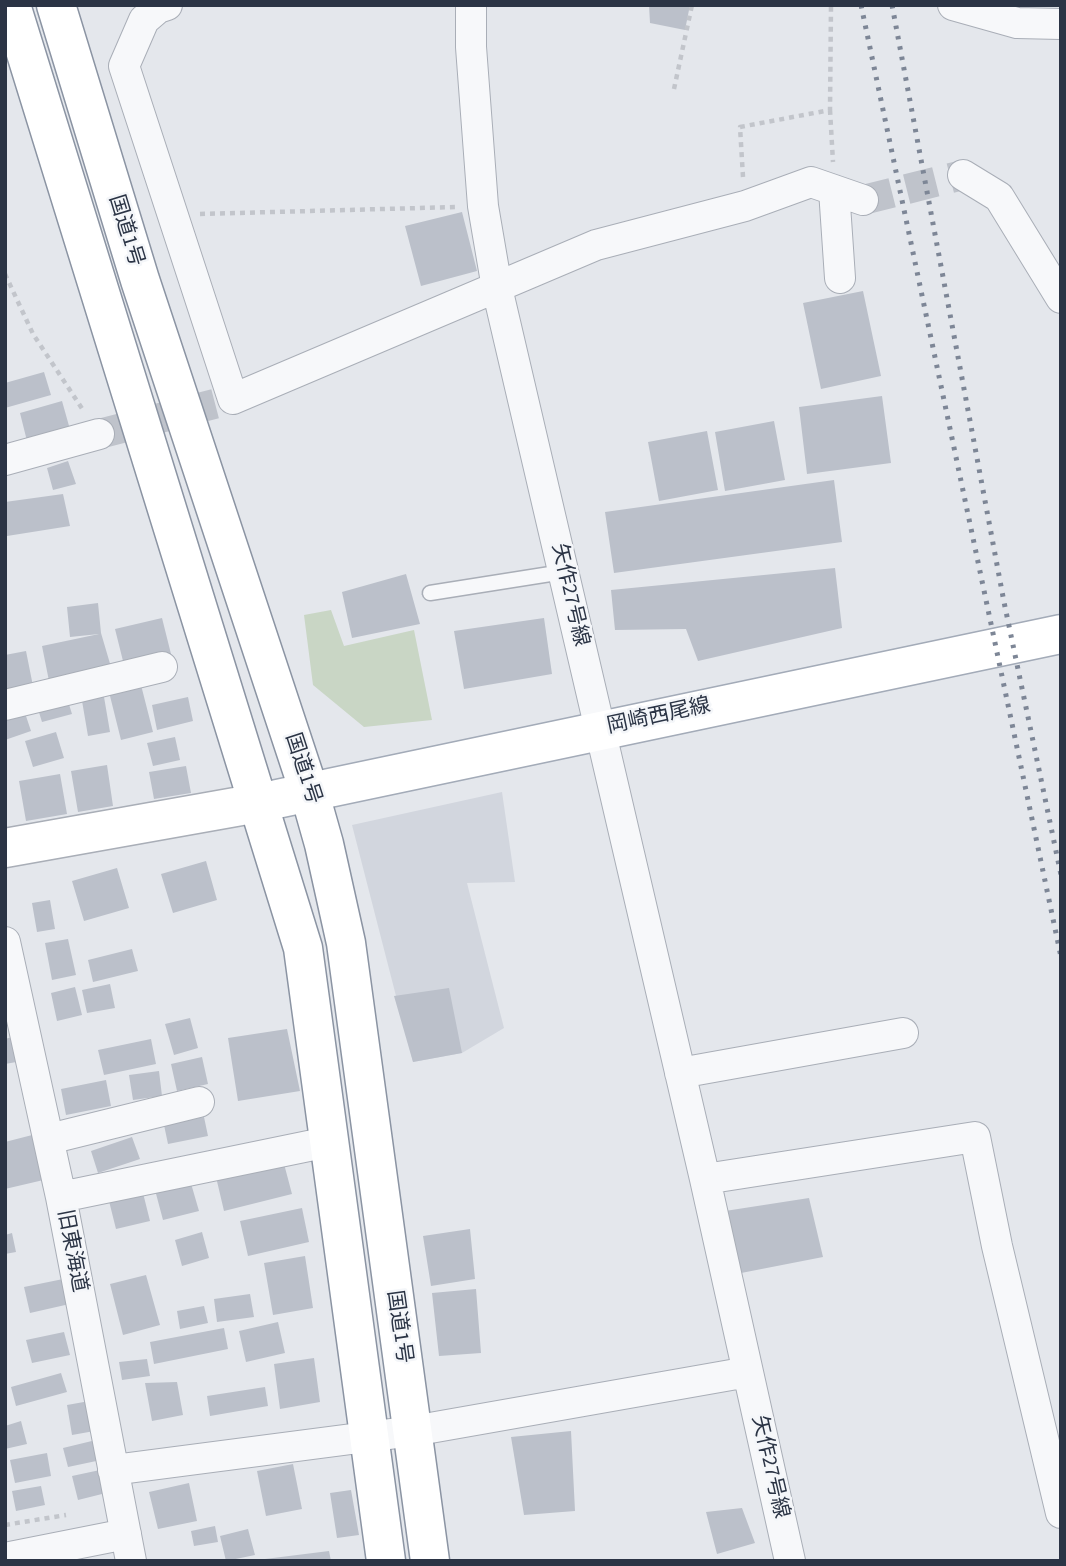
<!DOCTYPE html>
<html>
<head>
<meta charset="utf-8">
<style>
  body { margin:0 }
  #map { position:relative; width:1066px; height:1566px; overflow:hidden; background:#e4e7ec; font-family:"Source Sans 3",sans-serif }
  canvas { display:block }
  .frame { position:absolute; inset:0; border:7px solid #2b3445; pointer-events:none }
</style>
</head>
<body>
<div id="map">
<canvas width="1066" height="1566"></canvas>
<div class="frame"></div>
</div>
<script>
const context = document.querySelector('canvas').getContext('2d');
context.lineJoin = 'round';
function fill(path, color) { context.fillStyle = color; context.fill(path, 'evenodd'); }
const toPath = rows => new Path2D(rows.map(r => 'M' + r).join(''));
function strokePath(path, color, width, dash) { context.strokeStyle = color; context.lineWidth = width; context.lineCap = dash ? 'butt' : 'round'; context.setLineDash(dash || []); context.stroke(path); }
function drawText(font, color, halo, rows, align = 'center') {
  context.font = font + ' "Source Sans 3","Noto Sans JP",sans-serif'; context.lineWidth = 5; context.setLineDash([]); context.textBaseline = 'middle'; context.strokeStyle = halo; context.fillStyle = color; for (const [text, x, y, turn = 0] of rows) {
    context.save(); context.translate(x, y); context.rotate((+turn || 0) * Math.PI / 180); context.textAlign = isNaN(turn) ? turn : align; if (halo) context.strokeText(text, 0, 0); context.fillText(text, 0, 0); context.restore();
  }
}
fill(toPath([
  [502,792,515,882,467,883,504,1028,462,1053,413,1062,352,825]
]), '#d2d6de');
fill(toPath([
  [331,610,344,646,414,630,432,720,364,727,313,685,304,615]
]), '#c9d6c5');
fill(toPath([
  [649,5,690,5,685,30,650,23],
  [462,212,477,271,421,286,405,226],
  [863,291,881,376,821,389,803,303],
  [44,372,51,395,5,408,5,383],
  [882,396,891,463,807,474,799,407],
  [62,401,71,433,28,445,20,413],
  [774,421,785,480,725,491,715,432],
  [707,431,718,490,659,501,648,442],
  [68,461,76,484,53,490,47,468],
  [834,480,842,542,614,573,605,512],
  [63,494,70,526,7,536,5,502],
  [835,568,842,628,698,661,686,629,615,630,611,590],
  [406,574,420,624,352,638,342,592],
  [98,603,101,633,111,667,49,681,42,646,99,634,70,637,67,607],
  [162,618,171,654,124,665,115,629],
  [544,618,552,674,464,689,454,631],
  [26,651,33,686,5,691,5,655],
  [141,685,153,732,121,740,109,692],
  [103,691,110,732,88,736,81,695],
  [188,697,193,721,157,730,152,705],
  [67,698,72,714,42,722,37,706],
  [23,707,31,731,5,740,5,713],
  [56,732,64,758,33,767,25,741],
  [175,737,180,760,153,766,147,743],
  [107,765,113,806,78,812,71,771],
  [186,766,191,793,154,799,149,772],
  [60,774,67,814,26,821,19,781],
  [206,861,217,900,173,913,161,874],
  [117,868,129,908,84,921,72,881],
  [50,900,55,929,37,932,32,903],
  [68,939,76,975,52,980,45,943],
  [132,949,138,971,93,982,88,960],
  [110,984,115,1008,87,1013,82,990],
  [75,987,82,1015,57,1021,51,993],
  [449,988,462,1053,413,1062,394,996],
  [190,1018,198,1048,174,1055,165,1024],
  [287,1029,300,1091,238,1101,228,1038],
  [16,1036,22,1061,5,1064,5,1039],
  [151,1039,156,1064,104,1075,98,1050],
  [202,1057,208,1084,177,1091,171,1064],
  [159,1071,162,1096,133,1100,129,1075],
  [106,1080,111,1106,66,1115,61,1089],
  [204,1117,208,1136,168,1144,164,1125],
  [40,1133,52,1178,5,1189,5,1142],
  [132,1137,140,1159,98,1173,91,1151],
  [283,1160,292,1194,224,1211,216,1177],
  [190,1180,199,1211,163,1220,155,1190],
  [143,1193,150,1221,116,1229,109,1201],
  [809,1198,823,1257,736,1274,725,1211],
  [302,1208,309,1242,248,1256,240,1221],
  [470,1229,475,1279,431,1286,423,1236],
  [202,1232,209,1258,182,1266,175,1240],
  [12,1233,16,1252,5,1254,5,1235],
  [305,1256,313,1308,273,1315,264,1263],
  [146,1275,160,1325,123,1335,110,1284],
  [68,1278,74,1303,30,1313,24,1287],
  [476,1289,481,1353,439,1356,432,1293],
  [250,1294,254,1317,217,1322,214,1299],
  [204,1306,208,1323,180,1329,177,1311],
  [278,1322,285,1353,246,1362,239,1331],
  [224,1328,228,1349,154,1364,150,1342],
  [64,1332,70,1355,32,1363,26,1340],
  [314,1358,320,1402,280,1409,274,1364],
  [147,1359,150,1376,122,1380,119,1362],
  [61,1373,67,1392,16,1406,11,1387],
  [177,1382,183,1415,152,1421,145,1383],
  [265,1387,268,1406,210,1416,207,1396],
  [95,1400,100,1430,72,1435,67,1405],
  [21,1421,27,1444,5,1449,5,1426],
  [571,1431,575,1511,524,1515,511,1437],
  [96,1440,101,1460,68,1467,63,1448],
  [47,1453,51,1476,15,1483,10,1460],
  [293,1464,302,1509,266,1516,257,1471],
  [100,1470,106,1493,78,1500,72,1476],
  [189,1483,197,1521,158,1529,149,1492],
  [41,1486,45,1505,16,1511,12,1491],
  [351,1490,359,1535,337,1538,330,1493],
  [742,1508,755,1543,717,1554,706,1512],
  [215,1526,218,1542,194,1546,191,1531],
  [248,1529,255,1555,226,1561,220,1536],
  [329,1551,331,1561,265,1561,265,1559]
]), '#bbc0ca');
strokePath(toPath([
  [863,200,963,175],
  [99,434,233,399]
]), '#bfc3cb', 30, [30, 15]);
const lane = toPath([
  [430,593,563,572]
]);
const street = toPath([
  [167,5,158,8,144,20,124,66,233,399,596,245,745,206,811,182,863,200],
  [471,5,471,47,483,206,497,288,705,1179,790,1561],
  [953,5,1017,23,1061,24],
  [963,175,999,197,1061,298],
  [834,190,840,278],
  [5,460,99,434],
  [5,705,162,667],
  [5,942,61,1197,131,1561],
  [680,1073,903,1033],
  [49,1139,199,1102],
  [705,1179,975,1137,997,1246,1061,1513],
  [61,1197,328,1142],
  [113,1470,413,1431,748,1372],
  [5,1558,126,1534]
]);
const secondary = toPath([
  [5,848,258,803]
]);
const primary = toPath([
  [258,803,1061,634]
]);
const highway = toPath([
  [11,5,303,948,386,1561],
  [56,5,140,280,309,791,324,844,346,943,430,1561]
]);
strokePath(lane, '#a9aeb7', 17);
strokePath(street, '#a9aeb7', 32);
strokePath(secondary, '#a9aeb7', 41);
strokePath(primary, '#a3abb8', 41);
strokePath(highway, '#8b94a3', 41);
strokePath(toPath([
  [674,89,692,5],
  [830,110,833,162],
  [743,177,740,127,830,110,831,5],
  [200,214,457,207],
  [5,274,33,334,83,410],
  [5,1525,66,1515]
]), '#c2c5cb', 4.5, [5, 5]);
strokePath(lane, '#f7f8fa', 14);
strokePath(street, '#f7f8fa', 30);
strokePath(secondary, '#fff', 38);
strokePath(primary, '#fff', 38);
strokePath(highway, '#fff', 38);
strokePath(toPath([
  [861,5,1061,957],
  [892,5,1004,602,1061,875]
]), '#7d8696', 5, [3.5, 7]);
drawText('21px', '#2b3445', '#f4f6f9', [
  ["国道1号",125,231,73],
  ["矢作27号線",569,595,77],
  ["岡崎西尾線",659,717,-12],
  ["国道1号",302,769,72],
  ["旧東海道",71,1251,79],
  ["国道1号",398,1327,82],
  ["矢作27号線",769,1467,77]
]);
</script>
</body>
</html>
